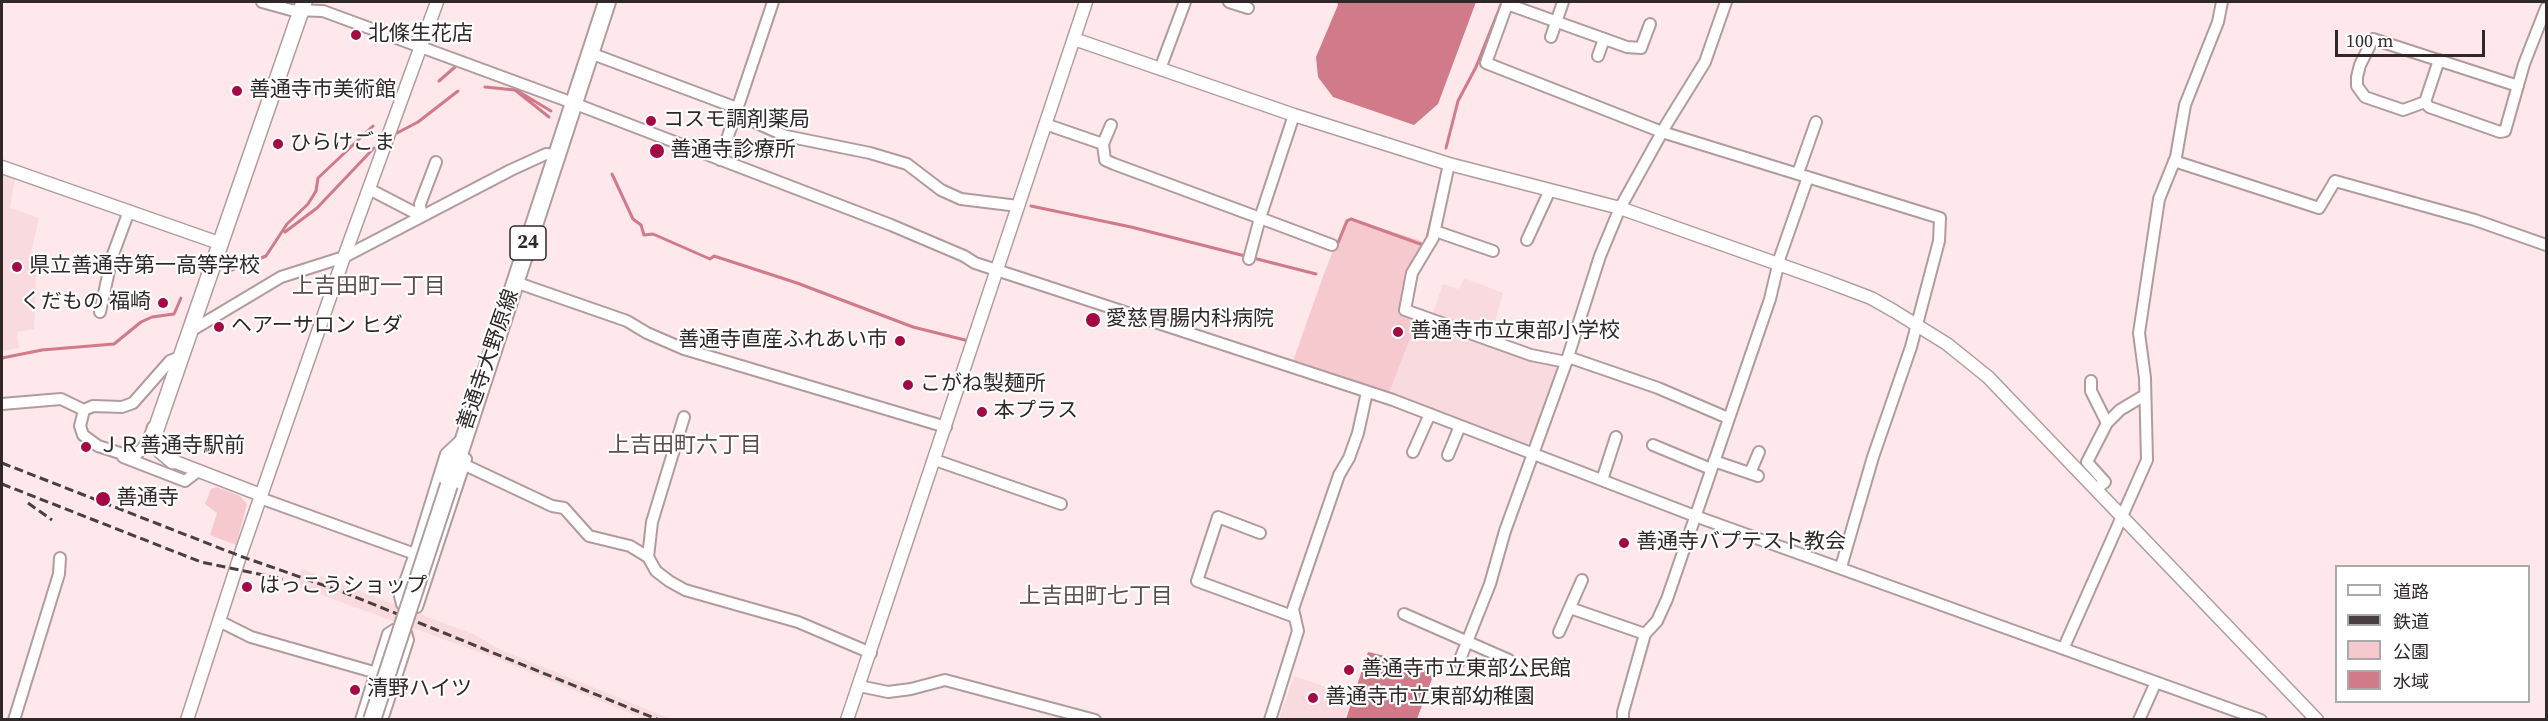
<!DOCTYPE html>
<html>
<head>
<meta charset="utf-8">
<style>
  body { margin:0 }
  #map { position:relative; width:2548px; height:721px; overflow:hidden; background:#fee8eb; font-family:"Source Serif 4","Noto Sans JP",serif }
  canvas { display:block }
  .frame { position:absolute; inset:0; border:3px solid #2f2728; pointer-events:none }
  .legend { position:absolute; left:2335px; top:565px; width:195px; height:138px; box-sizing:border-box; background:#fff; border:2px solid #aca9a9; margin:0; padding:8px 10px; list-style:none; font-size:18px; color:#2f2728 }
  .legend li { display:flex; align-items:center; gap:12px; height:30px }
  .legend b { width:30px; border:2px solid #aca9a9 }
  .scale { position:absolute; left:2335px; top:30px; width:150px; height:27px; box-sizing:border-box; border:3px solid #2f2728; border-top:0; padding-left:8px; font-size:18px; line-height:21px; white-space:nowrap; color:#2f2728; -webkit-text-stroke:4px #fff; paint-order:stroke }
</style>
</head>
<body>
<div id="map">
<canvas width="2548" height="721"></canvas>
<div class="frame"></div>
<ul class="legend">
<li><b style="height:8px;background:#fff"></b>道路</li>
<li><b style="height:8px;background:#493f41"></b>鉄道</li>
<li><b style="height:16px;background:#f6c9cf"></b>公園</li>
<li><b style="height:16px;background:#d07a8a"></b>水域</li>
</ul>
<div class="scale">100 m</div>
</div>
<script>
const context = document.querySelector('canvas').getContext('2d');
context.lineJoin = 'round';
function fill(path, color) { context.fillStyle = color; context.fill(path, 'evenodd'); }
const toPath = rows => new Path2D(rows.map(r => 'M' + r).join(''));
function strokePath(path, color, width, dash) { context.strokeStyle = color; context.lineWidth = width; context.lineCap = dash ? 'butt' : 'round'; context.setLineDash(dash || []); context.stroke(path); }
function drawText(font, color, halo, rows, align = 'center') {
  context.font = font + ' "Source Serif 4","Noto Sans JP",serif'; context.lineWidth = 4.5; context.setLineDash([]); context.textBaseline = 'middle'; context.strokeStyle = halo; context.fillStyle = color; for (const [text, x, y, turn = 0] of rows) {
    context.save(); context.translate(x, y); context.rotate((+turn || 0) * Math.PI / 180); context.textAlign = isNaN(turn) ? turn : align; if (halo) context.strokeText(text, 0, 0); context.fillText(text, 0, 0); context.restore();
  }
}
fill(toPath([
  [2,173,15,178,10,208,39,218,29,262,36,272,34,329,17,332,19,348,2,351],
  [1350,218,1421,241,1401,312,1430,321,1443,284,1459,289,1464,278,1503,293,1489,342,1560,366,1532,439,1525,446,1293,361,1340,233,1346,219],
  [302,569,475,635,501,650,671,719,644,719,498,659,297,586],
  [1294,676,1332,689,1330,694,1351,701,1344,719,1279,719]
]), '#f9dade');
fill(toPath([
  [1350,218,1421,241,1425,245,1401,312,1418,318,1388,395,1293,361,1325,271,1346,219],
  [217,487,240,496,247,504,236,545,210,535,217,513,205,504,211,489]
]), '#f6c9cf');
fill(toPath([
  [1337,2,1476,2,1438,104,1414,125,1333,97,1318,77,1316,57,1338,5],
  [1368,652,1436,668,1417,719,1346,719]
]), '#d07a8a');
strokePath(toPath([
  [439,81,455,67],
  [485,87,515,90,549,117],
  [516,90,551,111],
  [397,133,418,122,458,91],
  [1446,148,1458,101,1476,67,1502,2],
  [612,174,633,219,641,225,644,235,653,234,710,259,714,256,797,283,913,327,969,341],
  [1031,206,1131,227,1316,274],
  [285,232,317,208,374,148],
  [1427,238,1439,187],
  [1338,243,1347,221,1351,219,1423,245],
  [224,273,266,256,287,224,308,204,316,191,318,178,373,126],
  [2,358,42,350,114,344,141,322,152,317,174,314,181,298]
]), '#d07a8a', 3);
const minor = toPath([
  [262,2,291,10,323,11,573,103,891,225,964,256,975,263,1393,400,1695,516,2261,720],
  [1229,2,1248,8],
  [1508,2,1486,63,1662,132,1940,218,1939,241,1911,347,1873,457,1841,567],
  [1507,4,1627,47,1641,48,1650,24],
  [1551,37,1563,2],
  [590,53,737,108,743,117,786,136,870,153,907,164,941,190,961,199,1018,206],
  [1598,56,1604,39],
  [1160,69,1185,2],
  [2518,86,2373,39,2360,65,2357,77,2357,86,2365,97,2403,110,2425,102,2429,107,2500,132,2505,131,2524,64,2546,8],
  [2425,102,2439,60],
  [1045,124,1103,144,1105,160,1114,164,1260,218,1294,115],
  [1103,144,1111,125],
  [720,160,773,2],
  [2174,161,2319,208,2335,181,2475,220,2546,245],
  [1449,164,1433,238,1412,273,1405,310,1531,355,1566,362],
  [1798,173,1816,122],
  [369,189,421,216],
  [421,216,420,204,436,162],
  [1435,231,1493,251],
  [1527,240,1550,190],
  [1249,259,1260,218,1332,245],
  [515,282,627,321,647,333,684,349,946,427],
  [100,312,112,257,129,211],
  [189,332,281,277,344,257,511,170,546,154,556,155],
  [1568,357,1658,388,1728,418],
  [2091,381,2091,391,2107,423],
  [2,404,61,399,84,410],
  [153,427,148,442,136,455,129,456,98,446,83,435,80,426,84,410,93,406,122,407,133,403,170,361,180,357],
  [1653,445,1711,469],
  [1413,452,1430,414],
  [1448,455,1460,426],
  [123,457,185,481,198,471],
  [935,460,1061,504],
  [1714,461,1758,476],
  [465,465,552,506,564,508,589,536,630,546,648,557,656,571,669,581,685,590,798,622,871,653],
  [1750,473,1759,452],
  [1602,480,1616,437],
  [2096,489,2105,482,2087,462,2107,423,2120,410,2145,395],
  [260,498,415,554,446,454,462,439],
  [1260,533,1218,517,1197,581,1295,617],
  [415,554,400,596,402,604,417,607,466,459],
  [648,557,652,522,684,417],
  [1570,608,1645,634],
  [1404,614,1509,660],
  [219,621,251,637,377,673],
  [1559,632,1582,580],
  [2064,647,2147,460,2145,378,2139,333,2159,199,2176,157,2185,105,2218,22,2222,2],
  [1459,662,1490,584,1505,531,1567,360,1600,256,1620,208,1666,125,1705,62,1726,2],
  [859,686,888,692,911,689,945,680,1095,720],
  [14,720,59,574,60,558],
  [361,720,388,634,394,630,406,633,408,640,382,720],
  [1270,720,1298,631,1293,609,1339,475,1349,458,1358,433,1367,392],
  [1623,720,1623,712,1645,634,1657,621,1667,599,1770,299,1780,257,1808,177],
  [2139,720,2156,682]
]);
const tertiary = toPath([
  [1074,39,1294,115,1449,164,1620,208,1826,281,1871,298,1894,311,1947,344,1988,377,2317,720],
  [2,167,219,243],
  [173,461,261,495],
  [187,720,240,556,344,257,437,2],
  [847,720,1086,2]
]);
const secondary = toPath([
  [173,461,161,451,154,435,304,2]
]);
const primary = toPath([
  [449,485,607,2]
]);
strokePath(minor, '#b09c9e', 14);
strokePath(tertiary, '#b09c9e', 15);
strokePath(secondary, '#b09c9e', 18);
strokePath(primary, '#b09c9e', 20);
strokePath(minor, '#fff', 10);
strokePath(tertiary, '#fff', 12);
strokePath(secondary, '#fff', 15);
strokePath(primary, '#fff', 16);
strokePath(toPath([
  [2,463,240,556,343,592,659,720],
  [2,484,201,562,283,579],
  [28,503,52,520]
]), '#493f41', 3, [9, 4.5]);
const primaryBridge = toPath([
  [372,720,449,485]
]);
strokePath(primaryBridge, '#b09c9e', 20, []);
strokePath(primaryBridge, '#fff', 16);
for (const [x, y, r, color] of [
  [356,35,6,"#a30944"],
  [237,91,6,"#a30944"],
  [651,121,6,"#a30944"],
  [278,144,6,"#a30944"],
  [657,151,8,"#a30944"],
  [17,267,6,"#a30944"],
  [163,303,6,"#a30944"],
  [1093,320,8,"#a30944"],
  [219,327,6,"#a30944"],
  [1398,332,6,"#a30944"],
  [900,341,6,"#a30944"],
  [908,385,6,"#a30944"],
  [982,412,6,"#a30944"],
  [86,447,6,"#a30944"],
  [103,499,8,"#a30944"],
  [1624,543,6,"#a30944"],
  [247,587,6,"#a30944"],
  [1349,670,6,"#a30944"],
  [355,690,6,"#a30944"],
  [1313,698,6,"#a30944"]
]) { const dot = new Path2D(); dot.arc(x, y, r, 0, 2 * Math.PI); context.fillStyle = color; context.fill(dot); strokePath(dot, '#fff', 2); }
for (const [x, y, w] of [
  [528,243,36]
]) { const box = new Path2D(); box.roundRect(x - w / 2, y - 17, w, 34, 4.5); context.fillStyle = '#fff'; context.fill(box); strokePath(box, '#2f2728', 1.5); }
drawText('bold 20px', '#2f2728', null, [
  ["24",528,243]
]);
drawText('21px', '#2f2728', '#fff', [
  ["北條生花店",368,35],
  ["善通寺市美術館",249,91],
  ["コスモ調剤薬局",663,121],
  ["ひらけごま",290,144],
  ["善通寺診療所",670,151],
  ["県立善通寺第一高等学校",29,267],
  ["くだもの 福崎",151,303,"right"],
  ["愛慈胃腸内科病院",1106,320],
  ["ヘアーサロン ヒダ",231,327],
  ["善通寺市立東部小学校",1410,332],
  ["善通寺直産ふれあい市",888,341,"right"],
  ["こがね製麺所",920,385],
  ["本プラス",994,412],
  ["ＪＲ善通寺駅前",98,447],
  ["善通寺",116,499],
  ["善通寺バプテスト教会",1636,543],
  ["はっこうショップ",259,587],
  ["善通寺市立東部公民館",1361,670],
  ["清野ハイツ",367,690],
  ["善通寺市立東部幼稚園",1325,698]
], 'left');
drawText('21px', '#2f2728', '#fff', [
  ["善通寺大野原線",489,360,-71]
]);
drawText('22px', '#5d4b4d', '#fff', [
  ["上吉田町一丁目",369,287],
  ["上吉田町六丁目",685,446],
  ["上吉田町七丁目",1096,597]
]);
</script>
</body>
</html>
